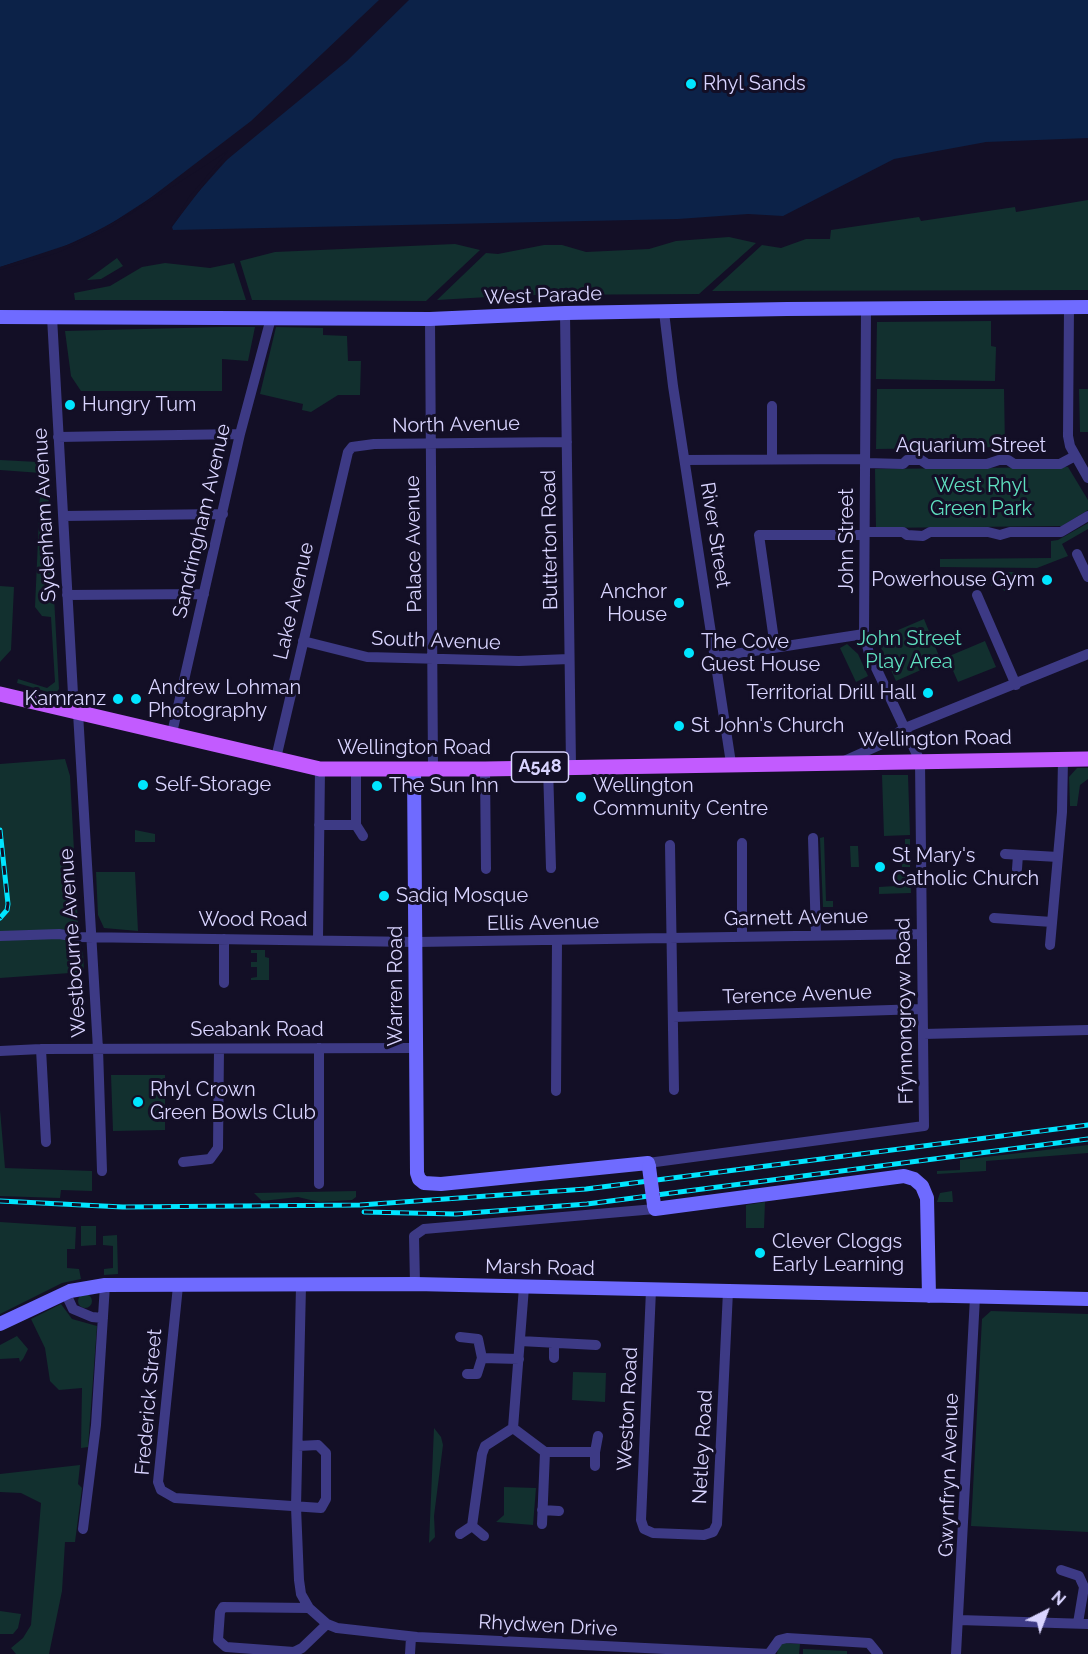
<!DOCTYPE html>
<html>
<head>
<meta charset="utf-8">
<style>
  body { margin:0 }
  #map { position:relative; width:1088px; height:1654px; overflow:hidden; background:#130f26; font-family:Raleway,sans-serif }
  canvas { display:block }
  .north { position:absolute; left:1016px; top:1582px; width:60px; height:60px; -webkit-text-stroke:4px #130f26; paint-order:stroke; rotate:42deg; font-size:16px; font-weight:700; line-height:24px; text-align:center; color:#d9d4ff }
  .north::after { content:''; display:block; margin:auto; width:21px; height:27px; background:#d9d4ff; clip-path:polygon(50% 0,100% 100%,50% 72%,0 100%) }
</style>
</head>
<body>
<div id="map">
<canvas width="1088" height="1654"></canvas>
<div class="north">N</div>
</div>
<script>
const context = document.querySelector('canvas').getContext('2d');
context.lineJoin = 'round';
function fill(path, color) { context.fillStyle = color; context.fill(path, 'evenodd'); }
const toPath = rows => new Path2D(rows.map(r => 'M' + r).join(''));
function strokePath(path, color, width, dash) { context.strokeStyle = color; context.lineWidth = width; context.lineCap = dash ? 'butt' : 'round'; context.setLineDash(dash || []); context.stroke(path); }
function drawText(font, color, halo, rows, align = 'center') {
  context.font = font + ' Raleway,sans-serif'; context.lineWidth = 6; context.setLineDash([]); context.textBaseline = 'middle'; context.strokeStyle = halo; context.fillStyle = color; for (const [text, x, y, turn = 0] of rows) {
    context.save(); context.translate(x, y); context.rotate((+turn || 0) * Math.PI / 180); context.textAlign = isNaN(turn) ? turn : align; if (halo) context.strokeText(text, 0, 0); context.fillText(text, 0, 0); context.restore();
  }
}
fill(toPath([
  [1088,200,1088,290,712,291,762,245,781,248,806,239,830,239,831,230,919,217,921,221,1015,207,1016,212],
  [729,237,756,243,699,294,522,295,437,300,486,253,498,254,544,245,562,245,586,252,649,249,676,241],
  [455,244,480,250,426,301,252,300,240,261,275,252],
  [117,258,123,266,101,279,87,280],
  [165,263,210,268,234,263,246,300,75,300,74,293,110,286,142,267],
  [991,321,991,346,996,347,995,381,876,379,877,322],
  [222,327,255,327,248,361,222,359,222,391,81,391,71,376,65,331],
  [276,327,323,328,323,335,347,336,348,361,361,361,360,395,338,395,311,412,302,410,303,404,260,394],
  [877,389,1004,389,1005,447,876,449],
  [1079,389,1088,389,1088,432,1080,432],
  [0,460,38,462,47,468,59,689,55,694,17,683,18,679,47,688,55,682,51,617,42,616,35,607,41,473,0,470],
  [1068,467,1088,500,1088,510,1062,526,876,528,875,469],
  [1088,523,1088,529,1062,544,1068,556,1037,568,940,567,940,559,1051,558,1051,541,1058,540],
  [990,572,1017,572,1020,583,1004,591,1000,582,991,586],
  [0,586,14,587,11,650,0,662],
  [924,619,941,661,896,681,877,639],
  [985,641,996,667,958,682,947,657],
  [847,644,858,654,868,676,856,682,840,648],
  [65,759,70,776,79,944,83,953,84,972,0,978,0,764],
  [1077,768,1088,768,1088,779,1080,785,1077,806,1070,806,1069,777],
  [882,775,908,775,910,835,884,836],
  [135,830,155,834,155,842,135,842],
  [824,837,826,901,833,901,833,907,823,907,820,838],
  [905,839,910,839,910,867,902,867,901,852,905,851],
  [850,846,858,846,859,867,851,867],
  [135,872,138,931,104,928,98,915,96,872],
  [895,873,910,873,911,893,879,894,879,887,895,886],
  [251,950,265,950,265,957,269,958,269,980,251,980,251,978,257,977,257,967,251,967,251,962,257,962,257,953,251,953],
  [111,1075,165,1075,165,1130,113,1131],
  [0,1110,5,1168,92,1171,92,1191,61,1190,60,1198,0,1196],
  [1088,1145,1088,1153,986,1161,986,1171,937,1174,937,1171,960,1170,960,1160],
  [356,1191,356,1197,352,1200,319,1202,298,1197,262,1201,254,1193],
  [952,1191,953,1202,937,1202,940,1193],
  [765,1202,764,1228,746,1228,746,1205],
  [0,1222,76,1227,75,1249,67,1249,67,1268,79,1269,81,1279,62,1283,0,1314],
  [81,1226,96,1226,96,1245,81,1246],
  [117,1235,118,1274,104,1275,104,1269,113,1268,113,1246,103,1245,103,1236],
  '78 1301a7 7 0 1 1 14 0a7 7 0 1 1-14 0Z',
  [61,1304,72,1319,97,1326,88,1447,81,1448,82,1388,59,1390,50,1381,45,1348,31,1319],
  [991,1311,1088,1314,1088,1532,971,1526,982,1319],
  [17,1336,28,1349,23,1359,20,1362,19,1358,0,1359,0,1345],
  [573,1372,606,1373,605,1402,572,1400],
  [434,1428,441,1437,443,1445,434,1516,435,1537,429,1543],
  [80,1465,78,1484,82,1488,75,1542,65,1542,62,1591,49,1654,16,1654,11,1648,23,1638,31,1625,41,1503,21,1493,0,1492,0,1474],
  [504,1487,536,1488,533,1525,496,1522,504,1515],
  [0,1611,21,1614,18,1628,13,1634,0,1634],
  [784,1643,800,1644,799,1654,777,1654,778,1647],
  [803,1649,847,1651,847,1654,803,1654]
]), '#12302f');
fill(toPath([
  [0,0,1088,0,1088,138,986,142,894,159,783,216,748,214,678,219,173,230,172,227,192,199,233,153,231,146,104,228,56,250,0,267]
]), '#0c2248');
fill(toPath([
  [379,0,409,0,347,61,217,168,170,229,189,197,229,150,106,230,57,253,0,270,0,267,76,242,132,212,251,121]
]), '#130f26');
strokePath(toPath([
  [1069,307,1068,436,1070,446,1088,478],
  [664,312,673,386,731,763],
  [565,313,571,766],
  [52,317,74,712],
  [430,319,433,769],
  [772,406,772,458],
  [58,437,240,434],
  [685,460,865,459],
  [865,463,903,464,907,460,921,460,927,464,987,464,999,460,1008,460,1014,464,1060,464,1075,456],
  [63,516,223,514],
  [865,532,903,532,907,535,923,536,930,532,988,532,1000,535,1010,532,1061,532,1088,516],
  [1077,554,1088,577],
  [67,595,204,594],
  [977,595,1016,685],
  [303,641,367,657,519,661,569,659],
  [775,647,759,535,865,535],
  [715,657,864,634],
  [78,713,98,1049,102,1171],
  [172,733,240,434,271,318],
  [276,758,348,452,352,447,374,444,567,442],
  [844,761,882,744,903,729,1088,654],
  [548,767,551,868],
  [485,769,486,869],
  [319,825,356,825,356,769],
  [356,825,363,836],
  [813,838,816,935],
  [742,843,742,937],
  [670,845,674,1090],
  [1005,854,1058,857],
  [1017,869,1018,855],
  [994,918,1052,922],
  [0,936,59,934,78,937,416,942,922,934],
  [318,939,320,769],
  [1050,945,1062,812,1063,759],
  [224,983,224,939],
  [673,1017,922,1009],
  [923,1034,1088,1030],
  [319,1048,319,1184],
  [0,1051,41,1049],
  [556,1091,557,941],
  [46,1142,41,1049,416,1048],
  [183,1162,210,1159,218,1148,219,1049],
  [648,1163,924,1126,920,761,869,653,864,634,866,309],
  [415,1284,414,1236,424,1229,655,1209],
  [178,1286,158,1482,161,1490,175,1498,321,1508,326,1499,326,1453,318,1445,298,1446],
  [301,1286,296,1507,299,1580,301,1594,309,1608,327,1624,337,1628,417,1637,769,1654,779,1640,787,1638,869,1643,878,1654],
  [651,1290,641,1520,644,1529,653,1533,704,1535,713,1532,717,1524,728,1291],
  [65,1292,73,1309,92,1317,103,1318],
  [460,1337,478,1339,482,1358,519,1359],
  [520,1341,596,1345],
  [554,1358,554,1343],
  [467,1374,477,1374,482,1358],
  [513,1428,545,1452,595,1452,595,1466],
  [595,1452,598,1436],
  [542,1510,559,1511],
  [542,1524,545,1452],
  [83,1529,96,1425,105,1285],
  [460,1534,472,1526],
  [484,1536,472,1526,482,1454,485,1446,513,1428,524,1287],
  [1061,1570,1079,1576,1084,1587,1078,1623],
  [309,1608,223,1607,220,1612,218,1640,226,1647,294,1652,302,1648,327,1624],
  [959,1620,1088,1624],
  [410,1654,411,1637],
  [956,1654,975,1297]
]), '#3d3a85', 10);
strokePath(toPath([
  [0,317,430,319,565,313,787,309,1088,307],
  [414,769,417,1173,419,1179,424,1183,441,1184,648,1163,649,1167],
  [654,1205,655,1209,904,1176,914,1179,922,1186,927,1198,929,1296],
  [0,1324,70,1291,105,1285,415,1284,1088,1299]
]), '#6f6bff', 14);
strokePath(toPath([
  [0,694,320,769,485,769,1088,759]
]), '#c25bff', 15);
strokePath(toPath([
  [0,830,8,904,7,910,0,918]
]), '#00e5ff', 1.5);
const rail = toPath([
  [0,830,8,904,7,910,0,918],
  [0,1201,123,1207,360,1205,586,1189,1088,1125],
  [364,1212,456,1214,587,1204,1088,1139]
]);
strokePath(rail, '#00e5ff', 5);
strokePath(rail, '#130f26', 3, [9]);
strokePath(toPath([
  [649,1167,654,1205]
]), '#6f6bff', 14);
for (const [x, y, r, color] of [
  [691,84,6,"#00e5ff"],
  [70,405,6,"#00e5ff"],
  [1047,580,6,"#00e5ff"],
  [679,603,6,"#00e5ff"],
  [689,653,6,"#00e5ff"],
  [928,693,6,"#00e5ff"],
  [118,699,6,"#00e5ff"],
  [136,699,6,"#00e5ff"],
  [679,726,6,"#00e5ff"],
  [143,785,6,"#00e5ff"],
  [377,786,6,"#00e5ff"],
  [581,797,6,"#00e5ff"],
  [880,867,6,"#00e5ff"],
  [384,896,6,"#00e5ff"],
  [138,1102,6,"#00e5ff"],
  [760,1253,6,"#00e5ff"]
]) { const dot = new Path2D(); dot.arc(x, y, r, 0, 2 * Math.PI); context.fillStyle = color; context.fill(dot); strokePath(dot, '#130f26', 2); }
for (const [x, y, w] of [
  [540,767,57]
]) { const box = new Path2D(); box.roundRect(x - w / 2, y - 15, w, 30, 4.5); context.fillStyle = '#130f26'; context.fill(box); strokePath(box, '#d9d4ff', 1.5); }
drawText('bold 18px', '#d9d4ff', null, [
  ["A548",540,767]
]);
drawText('20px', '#d9d4ff', '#130f26', [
  ["Rhyl Sands",703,84],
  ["Hungry Tum",82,405],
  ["Powerhouse Gym",1035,580,"right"],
  ["Anchor",667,592,"right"],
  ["House",667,615,"right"],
  ["The Cove",701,642],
  ["Guest House",701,665],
  ["Andrew Lohman",148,688],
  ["Photography",148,711],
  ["Territorial Drill Hall",916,693,"right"],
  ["Kamranz",106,699,"right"],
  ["St John's Church",691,726],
  ["Self-Storage",155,785],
  ["The Sun Inn",389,786],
  ["Wellington",593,786],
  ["Community Centre",593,809],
  ["St Mary's",892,856],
  ["Catholic Church",892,879],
  ["Sadiq Mosque",396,896],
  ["Rhyl Crown",150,1090],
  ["Green Bowls Club",150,1113],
  ["Clever Cloggs",772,1242],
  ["Early Learning",772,1265]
], 'left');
drawText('20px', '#d9d4ff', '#130f26', [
  ["West Parade",543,296,-2],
  ["North Avenue",456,425,-1],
  ["Aquarium Street",971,446],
  ["Sydenham Avenue",45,515,-93],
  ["Sandringham Avenue",202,521,-77],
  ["River Street",715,535,81],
  ["Butterton Road",550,540,-91],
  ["John Street",847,541,-90],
  ["Palace Avenue",414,544,-91],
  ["Lake Avenue",294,601,-77],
  ["South Avenue",436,641,2],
  ["Wellington Road",935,739,-1],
  ["Wellington Road",414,748],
  ["Garnett Avenue",796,918,-1],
  ["Wood Road",253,920],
  ["Ellis Avenue",543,923,-1],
  ["Westbourne Avenue",73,943,-94],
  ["Warren Road",396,986,-90],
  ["Terence Avenue",797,995,-2],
  ["Ffynnongroyw Road",905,1011,-91],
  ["Seabank Road",257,1030],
  ["Marsh Road",540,1268,1],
  ["Frederick Street",149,1402,-85],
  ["Weston Road",628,1409,-87],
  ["Netley Road",703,1447,-87],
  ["Gwynfryn Avenue",949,1475,-88],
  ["Rhydwen Drive",548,1626,3]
]);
drawText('20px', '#5fe0c0', '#130f26', [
  ["West Rhyl",981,486],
  ["Green Park",981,509],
  ["John Street",909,639],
  ["Play Area",909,662]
]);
</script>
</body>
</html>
